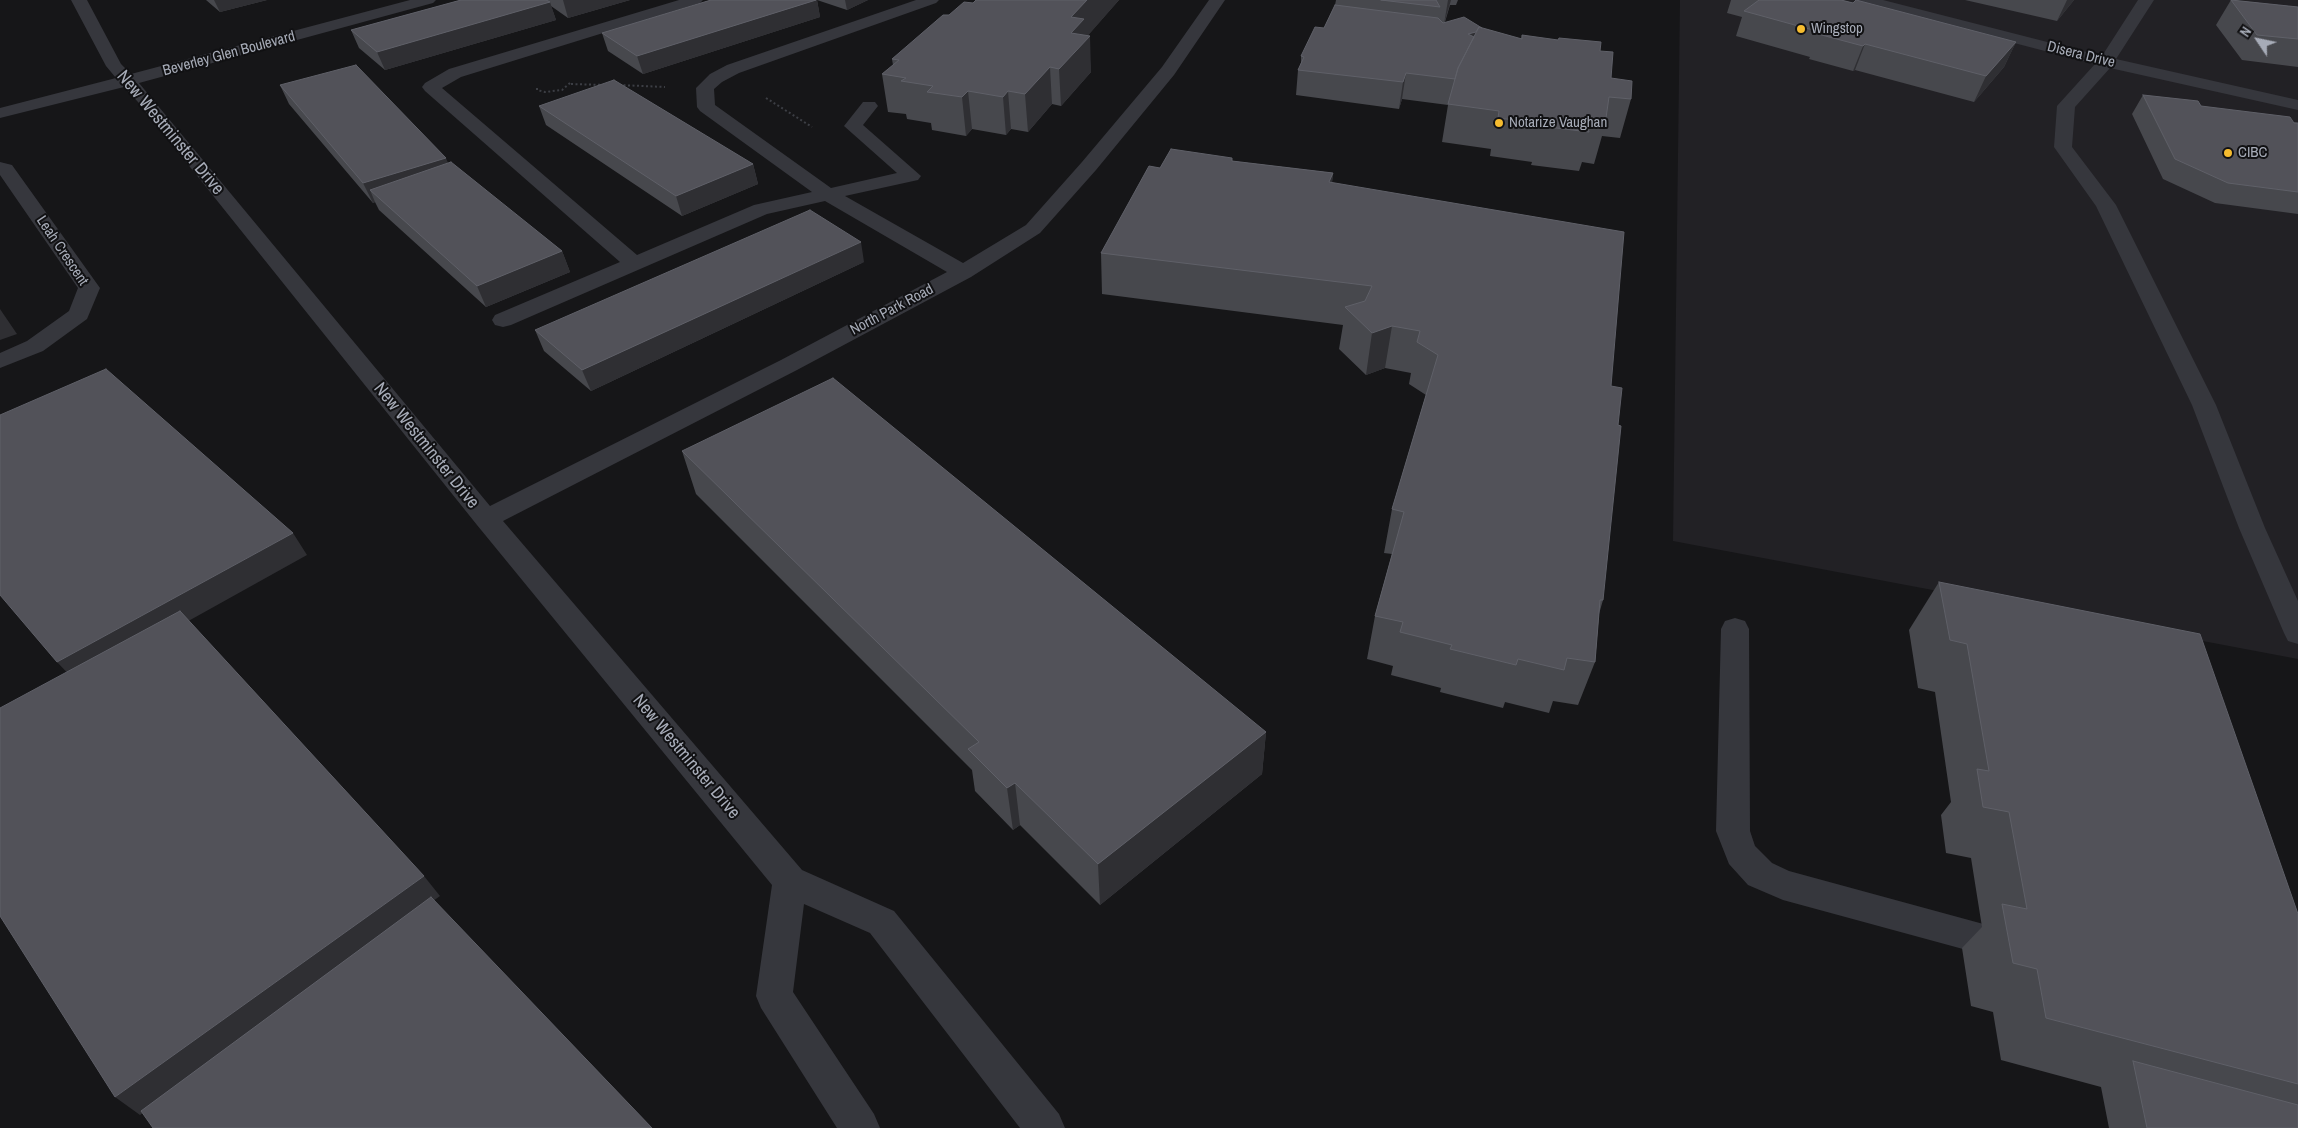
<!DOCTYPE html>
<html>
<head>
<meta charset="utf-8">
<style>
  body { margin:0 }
  #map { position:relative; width:2298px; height:1128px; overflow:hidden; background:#161618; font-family:"Archivo Narrow",sans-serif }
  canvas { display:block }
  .north { position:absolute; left:2233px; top:15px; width:50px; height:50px; -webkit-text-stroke:4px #111113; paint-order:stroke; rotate:304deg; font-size:14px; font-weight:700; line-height:20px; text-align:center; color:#a7acb8 }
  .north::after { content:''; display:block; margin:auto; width:18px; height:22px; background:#a7acb8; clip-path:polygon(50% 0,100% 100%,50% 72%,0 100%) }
</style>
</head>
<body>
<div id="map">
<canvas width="2298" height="1128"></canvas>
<div class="north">N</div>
</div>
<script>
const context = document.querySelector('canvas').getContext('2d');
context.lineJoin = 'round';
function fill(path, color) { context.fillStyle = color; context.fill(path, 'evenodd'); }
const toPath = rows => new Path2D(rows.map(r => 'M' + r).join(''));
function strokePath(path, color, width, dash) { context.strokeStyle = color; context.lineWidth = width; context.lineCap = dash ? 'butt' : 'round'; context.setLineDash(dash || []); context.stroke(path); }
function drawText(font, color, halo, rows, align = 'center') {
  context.font = font + ' "Archivo Narrow",sans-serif'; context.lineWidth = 4; context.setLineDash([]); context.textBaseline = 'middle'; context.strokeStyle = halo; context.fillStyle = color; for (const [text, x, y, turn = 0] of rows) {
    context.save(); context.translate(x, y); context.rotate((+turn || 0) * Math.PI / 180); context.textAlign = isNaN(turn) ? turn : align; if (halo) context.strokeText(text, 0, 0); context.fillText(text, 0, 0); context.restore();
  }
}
fill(toPath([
  [1680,0,2298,0,2298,659,1673,541]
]), '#222125');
strokePath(toPath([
  [571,84,605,85],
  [619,85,665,87],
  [537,88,537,90,545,92,562,90,570,83],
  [766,98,812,127]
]), '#3c3e44', 2, [2, 2.5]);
fill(toPath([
  [71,0,87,0,121,64,131,74,410,0,436,0,433,3,139,83,490,506,781,360,947,272,825,201,767,214,511,325,503,327,495,325,492,320,495,315,620,262,425,91,422,87,425,83,449,69,679,0,703,0,700,3,461,77,442,88,637,255,754,205,812,192,700,111,697,107,696,88,710,74,727,65,916,0,939,0,936,3,739,73,722,82,714,89,715,105,831,188,897,173,844,126,863,102,875,102,878,106,863,125,921,176,918,180,845,196,963,263,1026,225,1082,162,1162,67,1209,0,1225,0,1174,75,1096,170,1040,233,971,277,797,370,503,521,802,870,894,911,1059,1114,1065,1128,1020,1128,870,933,804,904,793,992,874,1114,880,1128,837,1128,761,1008,756,996,772,885,477,525,138,102,124,87,0,118,0,108,116,78,106,66,71,0],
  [1857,0,1883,0,2102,56,2138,0,2154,0,2116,59,2298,100,2298,110,2110,68,2075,107,2072,147,2116,205,2216,405,2265,528,2298,601,2298,644,2288,641,2284,633,2239,528,2192,405,2096,206,2054,147,2057,106,2095,64,1860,3,1857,0],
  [0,162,12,165,100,288,87,319,43,351,0,368,0,353,27,341,69,311,78,288,0,175,0,162],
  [1735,618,1745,621,1749,629,1750,831,1755,846,1772,863,1789,871,1998,928,2003,939,1998,950,1985,955,1783,900,1748,885,1729,864,1716,831,1721,629,1725,621,1735,618]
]), '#36373d');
fill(toPath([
  [206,0,267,0,220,12],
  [461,0,630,0,568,18,551,6,556,20,385,70,359,48,351,30],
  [711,0,868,0,847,10,817,0,820,17,643,74,608,51,602,33],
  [976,0,1119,0,1088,35,1091,72,1061,106,1052,104,1028,132,1011,129,1006,135,972,129,966,136,932,130,931,123,907,119,906,114,888,112,882,74,893,65,892,59,949,15,973,3],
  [1336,0,1458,0,1456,5,1450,5,1445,22,1482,28,1521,39,1522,35,1600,51,1611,78,1631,99,1620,138,1602,136,1594,164,1582,162,1579,171,1531,165,1532,162,1490,156,1491,149,1442,142,1448,105,1402,99,1399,109,1296,95,1298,70,1301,63,1301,56,1324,28,1335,5],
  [1731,0,1841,0,2016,42,2004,67,1974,102,1855,70,1853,71,1809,59,1810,57,1736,36,1742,17,1727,13],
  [1965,0,2074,0,2057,21],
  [2231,0,2298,7,2298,67,2242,60,2216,25],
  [280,85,448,163,562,251,570,272,486,307,379,210,375,202,373,203,289,104],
  [2143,95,2201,106,2298,123,2298,214,2215,203,2163,179,2132,114],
  [539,106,753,164,758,184,682,216,546,125],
  [1232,161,1333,173,1332,183,1611,386,1603,600,1599,614,1595,662,1578,705,1553,701,1549,713,1505,702,1503,708,1440,692,1441,688,1391,675,1393,666,1367,659,1375,616,1392,554,1384,553,1392,509,1426,395,1409,384,1411,373,1385,368,1366,375,1339,349,1343,325,1102,294,1101,253,1160,168],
  [864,262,591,391,544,351,535,330],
  [682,451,1266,732,1262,774,1100,905,1020,825,1013,830,975,791,972,770,696,494],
  [1939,582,2298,915,2298,1128,2109,1128,2101,1087,2001,1060,1993,1012,1971,1006,1962,948,1982,927,1971,858,1946,853,1941,815,1951,802,1935,692,1918,688,1909,630]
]), '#47484d');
fill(toPath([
  [214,0,267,0,220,12],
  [563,0,630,0,568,18],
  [817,0,820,17,643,74,637,56],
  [845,0,868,0,847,10],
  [1087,0,1119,0,1085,39,1090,36,1091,72,1061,106,1059,69,1071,33,1071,17],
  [1448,0,1451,0,1444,24],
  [2067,0,2074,0,2057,21],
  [550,2,556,20,385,70,377,52],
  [1485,30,1472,64,1452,105,1456,79,1468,34],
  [2016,42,2004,67,1974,102,1986,76],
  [1865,44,1855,70,1853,71,1863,46],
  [1050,67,1052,104,1028,132,1025,94],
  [1406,73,1402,99,1399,109,1403,82],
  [968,91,972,129,966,136,962,97],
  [1008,91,1011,129,1006,135,1003,97],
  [446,158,454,177,370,190,375,202,373,203,363,183],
  [753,164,758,184,682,216,676,196],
  [1333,173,1328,213,1329,182],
  [861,242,864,262,591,391,582,370],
  [562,251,570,272,486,307,477,286],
  [0,309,17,334,0,340],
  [1392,326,1385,368,1366,375,1372,333],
  [293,533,307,555,77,683,57,662],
  [1266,732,1262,774,1100,905,1098,864],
  [1015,783,1020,825,1013,830,1007,788],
  [424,876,440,896,140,1115,115,1097]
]), '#2f2f33');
const building = toPath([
  [461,0,546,0,550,2,377,52,351,30,461,0],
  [711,0,816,0,637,56,602,33,711,0],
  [976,0,1087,0,1071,17,1084,19,1071,33,1090,36,1059,69,1050,67,1025,94,1008,91,1003,97,968,91,962,97,927,92,933,86,901,81,906,78,882,74,899,60,892,59,943,15,949,15,964,2,973,3,976,0],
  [1381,0,1436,0,1440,7,1381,0],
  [1759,0,1841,0,1853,3,1856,0,2016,42,1986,76,1865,44,1863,46,1818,34,1820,32,1744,11,1759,0],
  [2231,0,2298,7,2298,39,2257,35,2231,0],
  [1335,5,1438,18,1443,23,1464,17,1482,28,1479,27,1476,32,1468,34,1474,37,1458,68,1455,79,1406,73,1403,82,1298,70,1304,57,1301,56,1315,27,1324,28,1335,5],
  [1479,27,1522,39,1522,35,1558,40,1559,38,1601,42,1600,51,1613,52,1611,78,1632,81,1631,99,1609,97,1605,125,1587,123,1589,132,1540,126,1540,123,1498,118,1499,111,1448,104,1458,68,1479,27],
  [356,65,446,158,363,183,280,85,356,65],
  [614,80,753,164,676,196,539,106,614,80],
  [2143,95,2198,101,2201,106,2290,117,2294,123,2298,123,2298,192,2228,183,2175,159,2143,95],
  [1171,149,1232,158,1232,161,1333,173,1329,182,1624,232,1611,386,1622,388,1618,425,1621,426,1603,600,1600,600,1595,662,1567,658,1564,670,1518,659,1516,665,1450,649,1452,645,1400,632,1403,622,1375,616,1404,512,1392,509,1438,355,1417,342,1420,331,1392,326,1372,333,1345,307,1365,301,1372,286,1101,253,1149,166,1160,168,1171,149],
  [451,162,562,251,477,286,370,190,451,162],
  [810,210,861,242,582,370,535,330,810,210],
  [106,369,293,533,57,662,0,595,0,415,106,369],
  [833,378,1266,732,1098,864,1015,783,1007,788,968,749,979,742,682,451,833,378],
  [1939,582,2200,634,2298,914,2298,1084,2046,1018,2037,969,2013,963,2002,904,2027,909,2009,812,1983,807,1977,769,1989,771,1967,644,1950,640,1939,582],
  [180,611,424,876,115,1097,0,916,0,708,180,611],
  [431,897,652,1128,153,1128,141,1111,431,897],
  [2133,1061,2298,1105,2298,1128,2147,1128,2133,1061]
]);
fill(building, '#525259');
strokePath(building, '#5f6068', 1);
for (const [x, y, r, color] of [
  [1801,29,5,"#f6bc2f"],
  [1499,123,5,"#f6bc2f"],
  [2228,153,5,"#f6bc2f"]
]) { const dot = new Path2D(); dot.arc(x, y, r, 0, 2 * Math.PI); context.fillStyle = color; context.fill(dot); strokePath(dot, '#111113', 2); }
drawText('15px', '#a7acb8', '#111113', [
  ["Wingstop",1811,29],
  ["Notarize Vaughan",1509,123],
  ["CIBC",2238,153]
], 'left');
drawText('15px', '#a7acb8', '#111113', [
  ["Beverley Glen Boulevard",229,54,-15],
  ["Disera Drive",2081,55,14],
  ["Leah Crescent",62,251,56],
  ["North Park Road",892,310,-28]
]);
drawText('18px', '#a7acb8', '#111113', [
  ["New Westminster Drive",170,133,50],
  ["New Westminster Drive",426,446,51],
  ["New Westminster Drive",686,757,50]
]);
</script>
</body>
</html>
